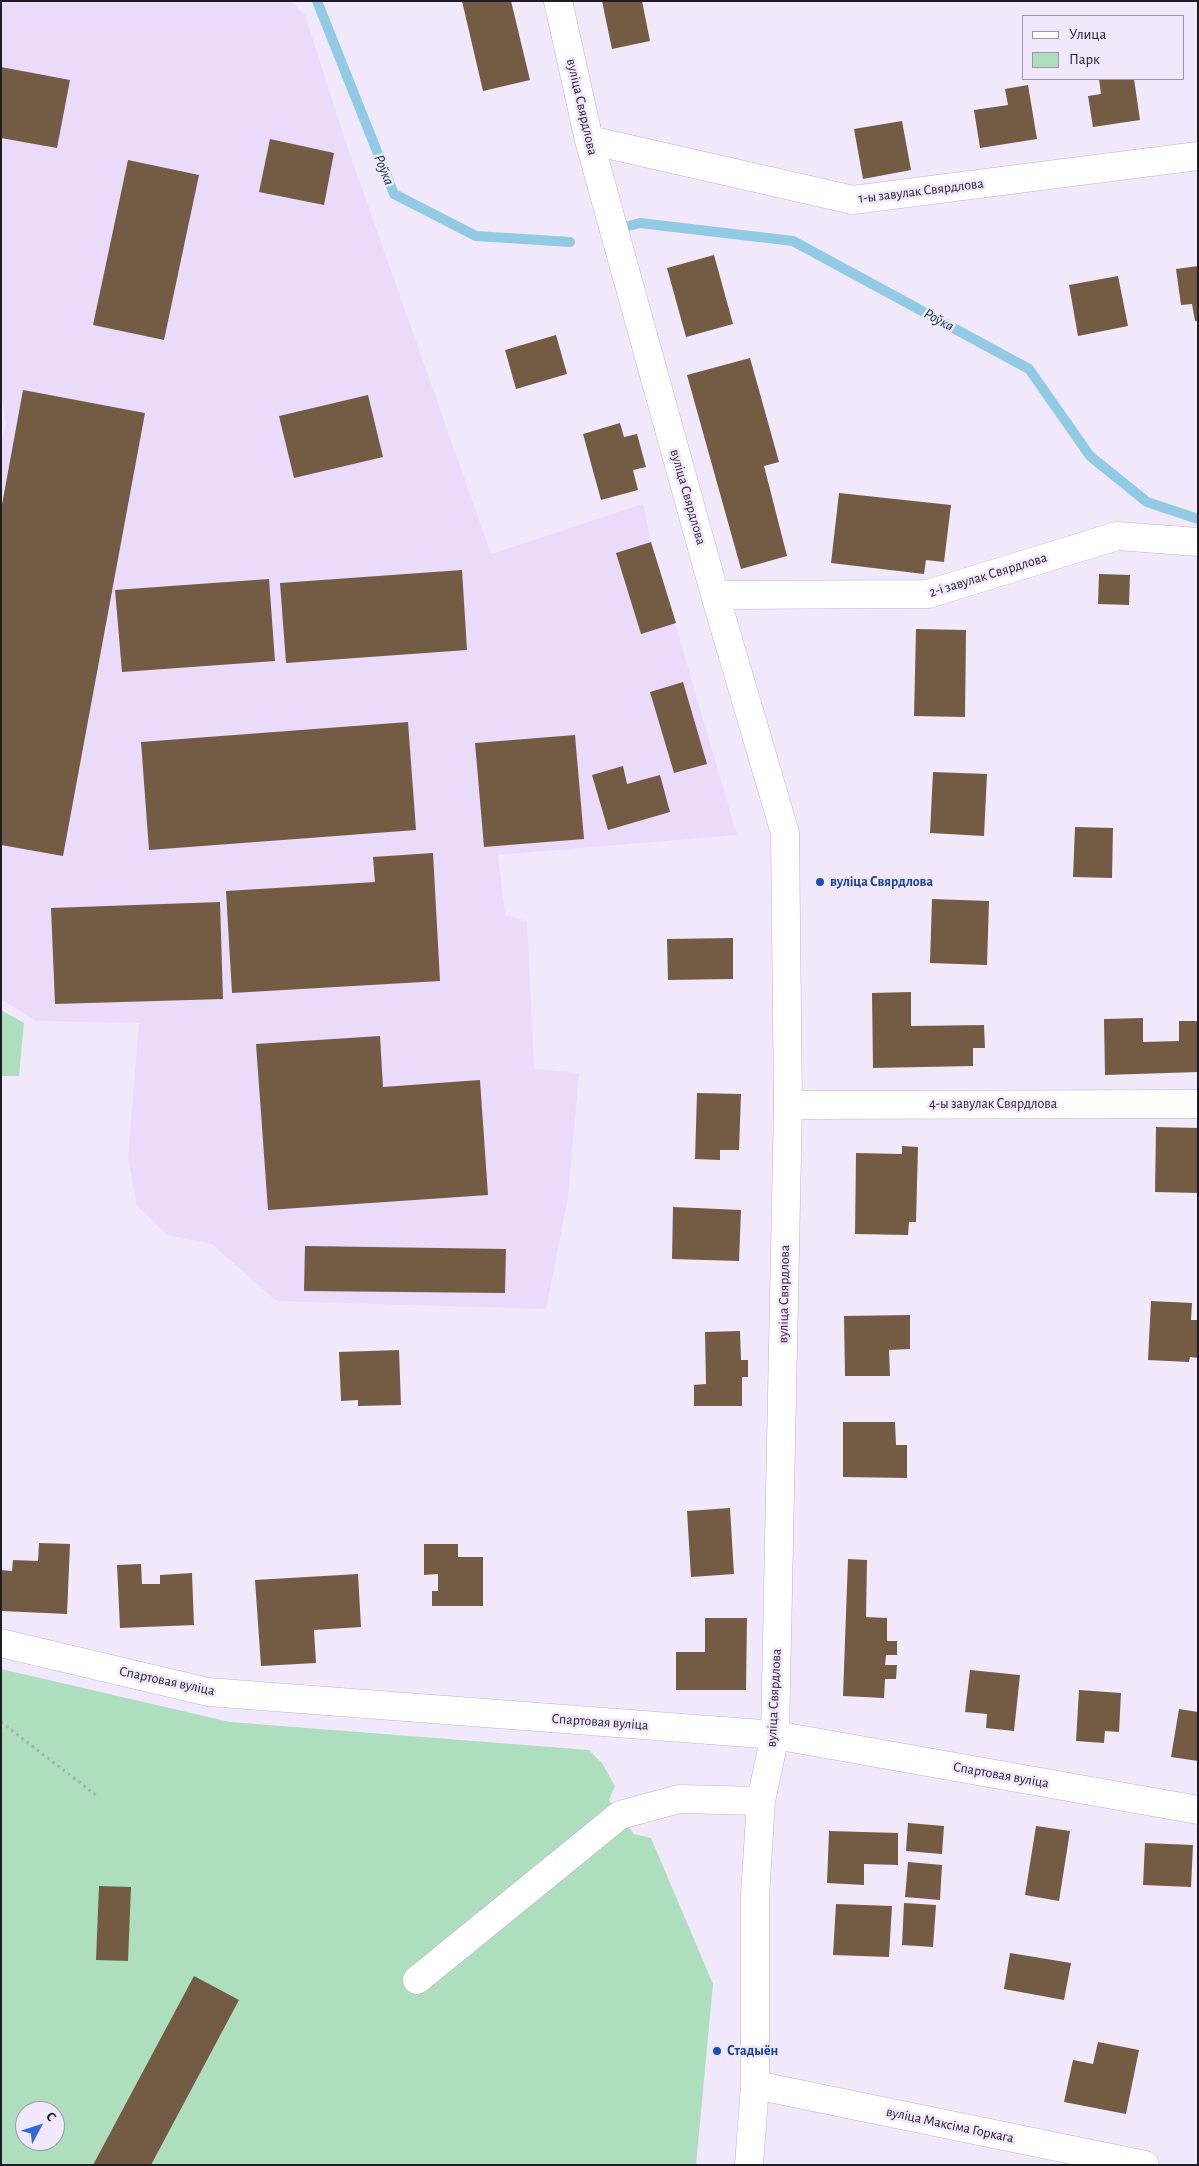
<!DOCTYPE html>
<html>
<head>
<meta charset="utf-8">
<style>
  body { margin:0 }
  #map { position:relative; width:1199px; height:2166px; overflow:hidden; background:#f1e8fc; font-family:"Alegreya Sans",sans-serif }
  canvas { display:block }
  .frame { position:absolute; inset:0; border:2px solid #211b27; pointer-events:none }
  .legend { position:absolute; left:1022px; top:15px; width:162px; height:65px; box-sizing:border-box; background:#f1e8fc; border:1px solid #9e96a7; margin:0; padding:6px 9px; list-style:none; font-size:15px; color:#211b27 }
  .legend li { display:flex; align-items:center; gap:10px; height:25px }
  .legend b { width:25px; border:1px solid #9e96a7 }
  .north { position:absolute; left:15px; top:2101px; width:50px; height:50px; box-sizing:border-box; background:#f1e8fc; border:1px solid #9e96a7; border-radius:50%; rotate:50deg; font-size:14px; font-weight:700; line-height:20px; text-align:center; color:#211b27 }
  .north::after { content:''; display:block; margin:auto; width:18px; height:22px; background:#3468d7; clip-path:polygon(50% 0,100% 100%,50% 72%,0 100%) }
</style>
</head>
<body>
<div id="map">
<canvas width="1199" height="2166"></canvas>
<div class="frame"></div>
<ul class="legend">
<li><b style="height:6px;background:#fff"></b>Улица</li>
<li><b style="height:14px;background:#addfbf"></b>Парк</li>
</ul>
<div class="north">С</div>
</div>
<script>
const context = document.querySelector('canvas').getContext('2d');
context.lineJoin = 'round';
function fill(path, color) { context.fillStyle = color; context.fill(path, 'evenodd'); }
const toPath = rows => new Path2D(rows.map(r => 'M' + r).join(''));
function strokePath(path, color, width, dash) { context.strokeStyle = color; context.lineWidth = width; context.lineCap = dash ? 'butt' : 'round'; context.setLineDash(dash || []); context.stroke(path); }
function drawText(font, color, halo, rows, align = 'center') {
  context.font = font + ' "Alegreya Sans",sans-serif'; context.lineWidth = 5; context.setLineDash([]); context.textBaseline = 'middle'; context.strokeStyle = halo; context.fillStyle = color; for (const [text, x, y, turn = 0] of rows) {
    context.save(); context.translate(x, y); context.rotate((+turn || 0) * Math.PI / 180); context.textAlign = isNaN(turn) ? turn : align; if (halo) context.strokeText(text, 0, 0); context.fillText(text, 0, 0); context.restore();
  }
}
fill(toPath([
  [1,1,291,1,305,15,346,143,491,554,643,504,651,542,737,835,498,855,505,915,527,921,534,1069,579,1073,568,1197,546,1309,276,1301,212,1244,167,1235,137,1206,128,1158,139,1023,36,1021,1,999,1,442,6,423,1,393]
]), '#eadbfb');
fill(toPath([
  [1,1010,24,1023,19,1076,1,1076],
  [1,1669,230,1722,589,1750,602,1763,615,1786,609,1800,634,1834,651,1838,713,1984,696,2165,1,2165],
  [25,2111,55,2111,55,2141,25,2141]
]), '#addfbf');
strokePath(toPath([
  [317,1,394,194,476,236,570,242],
  [625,227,640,223,793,241,1029,369,1090,456,1147,502,1198,519]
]), '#90cae3', 10);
fill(toPath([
  [462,1,511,1,530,80,483,91],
  [602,1,642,1,650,41,612,49],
  [1,67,70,80,57,148,1,138],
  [1099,79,1134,79,1140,120,1093,127,1088,96,1101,94],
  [1028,85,1037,139,980,148,974,110,1008,105,1005,89],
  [902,121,911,170,863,179,854,129],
  [270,139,334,153,324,205,259,192],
  [128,160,199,175,164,340,93,325],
  [714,255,733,324,686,337,667,268],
  [1198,266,1198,321,1195,321,1192,304,1181,305,1176,269],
  [1118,276,1128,326,1078,336,1069,285],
  [556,335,567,374,516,389,505,350],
  [750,358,779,462,764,466,787,556,741,569,687,375],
  [23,390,145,413,63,856,1,845,1,510],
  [368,395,383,457,294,478,279,416],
  [620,423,624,437,637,434,646,467,633,470,638,490,601,500,583,434],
  [839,493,951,505,944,562,926,560,924,574,831,563],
  [651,542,676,623,641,634,616,553],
  [462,570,467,650,286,663,280,583],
  [1099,574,1130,575,1129,605,1098,604],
  [269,579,275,661,122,672,115,590],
  [916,629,966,630,965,717,914,716],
  [683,682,707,764,674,773,650,692],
  [408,722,416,830,149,850,141,742],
  [575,735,584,839,484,847,475,743],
  [623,766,627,784,660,775,670,812,608,830,592,775],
  [933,772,987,774,984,836,930,833],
  [1075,827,1113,828,1112,878,1073,877],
  [433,853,440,981,232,993,226,891,375,882,373,857],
  [932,899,989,901,987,965,930,963],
  [220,902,223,999,55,1004,51,908],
  [733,938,733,979,668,980,667,939],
  [911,992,911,1026,984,1025,985,1048,973,1048,973,1066,873,1068,872,993],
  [1143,1018,1143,1042,1179,1041,1179,1021,1198,1021,1198,1072,1105,1075,1104,1019],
  [380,1036,383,1087,480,1080,488,1195,268,1210,256,1044],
  [697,1093,741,1094,739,1150,720,1150,720,1160,695,1159],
  [1156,1127,1198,1128,1198,1193,1155,1192],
  [902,1146,918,1147,916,1222,909,1222,908,1235,855,1234,856,1153,902,1154],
  [673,1207,741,1210,739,1261,672,1259],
  [305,1246,506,1249,505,1293,304,1291],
  [1151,1301,1192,1303,1191,1320,1198,1320,1198,1358,1190,1357,1189,1362,1148,1360],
  [910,1315,910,1349,889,1350,890,1376,845,1376,844,1316],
  [740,1331,741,1360,748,1360,748,1377,742,1377,742,1406,694,1406,694,1385,706,1384,705,1332],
  [399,1350,401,1405,358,1406,358,1400,341,1401,339,1352],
  [843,1422,895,1422,896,1445,907,1445,907,1478,843,1477],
  [730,1508,734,1574,691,1577,687,1511],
  [39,1543,70,1544,67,1614,1,1611,1,1570,12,1571,13,1560,38,1561],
  [424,1544,458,1544,458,1557,483,1557,483,1606,432,1606,432,1591,438,1591,438,1574,424,1575],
  [848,1559,867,1560,866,1617,887,1618,887,1641,897,1641,897,1655,886,1655,885,1665,897,1665,896,1679,885,1679,884,1698,843,1696],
  [141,1564,142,1584,160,1584,160,1575,192,1573,194,1625,120,1628,117,1565],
  [358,1574,361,1627,314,1630,316,1663,261,1666,255,1580],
  [705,1618,747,1618,746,1690,676,1690,676,1652,705,1652],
  [970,1670,1020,1675,1014,1731,986,1728,987,1714,965,1712],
  [1079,1690,1121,1693,1119,1732,1105,1731,1104,1743,1076,1741],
  [1179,1709,1198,1712,1198,1761,1171,1757],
  [908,1823,944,1826,942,1854,906,1851],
  [1036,1826,1070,1831,1059,1901,1025,1895],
  [829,1831,898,1833,898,1865,864,1864,864,1885,827,1883],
  [1145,1843,1193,1845,1191,1887,1143,1885],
  [908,1862,942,1865,940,1900,905,1897],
  [99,1886,131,1887,128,1961,96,1960],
  [904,1903,936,1905,933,1947,902,1945],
  [836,1904,892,1906,889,1957,833,1955],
  [1010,1953,1071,1963,1064,2000,1004,1989],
  [194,1976,239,2000,151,2165,93,2165],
  [1098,2042,1139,2050,1126,2114,1064,2102,1073,2060,1093,2064]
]), '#745c44');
const minor = toPath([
  [558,1,589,140,715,595,785,833,788,1105,775,1735,761,1801,755,1896,755,2085,749,2165],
  [589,140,853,200,1198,156],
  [715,595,928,594,1117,536,1198,542],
  [788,1105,1198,1104],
  [1,1643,208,1692,775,1735,1198,1810],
  [417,1980,620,1815,679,1799,761,1801],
  [755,2085,1145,2165]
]);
strokePath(minor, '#bfb0d0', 29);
strokePath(toPath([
  [1,1722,96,1795]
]), '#b0a8b9', 3, [2.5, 4]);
strokePath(minor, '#fff', 28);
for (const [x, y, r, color] of [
  [820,882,5,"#1a4fb4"],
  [717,2051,5,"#1a4fb4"]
]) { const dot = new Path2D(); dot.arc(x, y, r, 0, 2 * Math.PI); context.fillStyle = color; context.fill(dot); strokePath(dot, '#f1e8fc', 2); }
drawText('14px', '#211b27', '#f1e8fc', [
  ["вуліца Свярдлова",582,107,77],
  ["1-ы завулак Свярдлова",921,191,-7],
  ["вуліца Свярдлова",688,497,74],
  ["2-і завулак Свярдлова",988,575,-17],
  ["4-ы завулак Свярдлова",993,1104],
  ["вуліца Свярдлова",784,1294,-89],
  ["Спартовая вуліца",167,1681,12],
  ["вуліца Свярдлова",774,1698,-87],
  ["Спартовая вуліца",600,1722,4],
  ["Спартовая вуліца",1001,1775,10],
  ["вуліца Максіма Горкага",950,2125,12]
]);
drawText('bold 14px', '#164399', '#f1e8fc', [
  ["вуліца Свярдлова",830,882],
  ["Стадыён",727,2051]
], 'left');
drawText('italic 15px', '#003546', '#f1e8fc', [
  ["Роўка",384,170,68],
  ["Роўка",939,320,28]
]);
</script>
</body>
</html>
